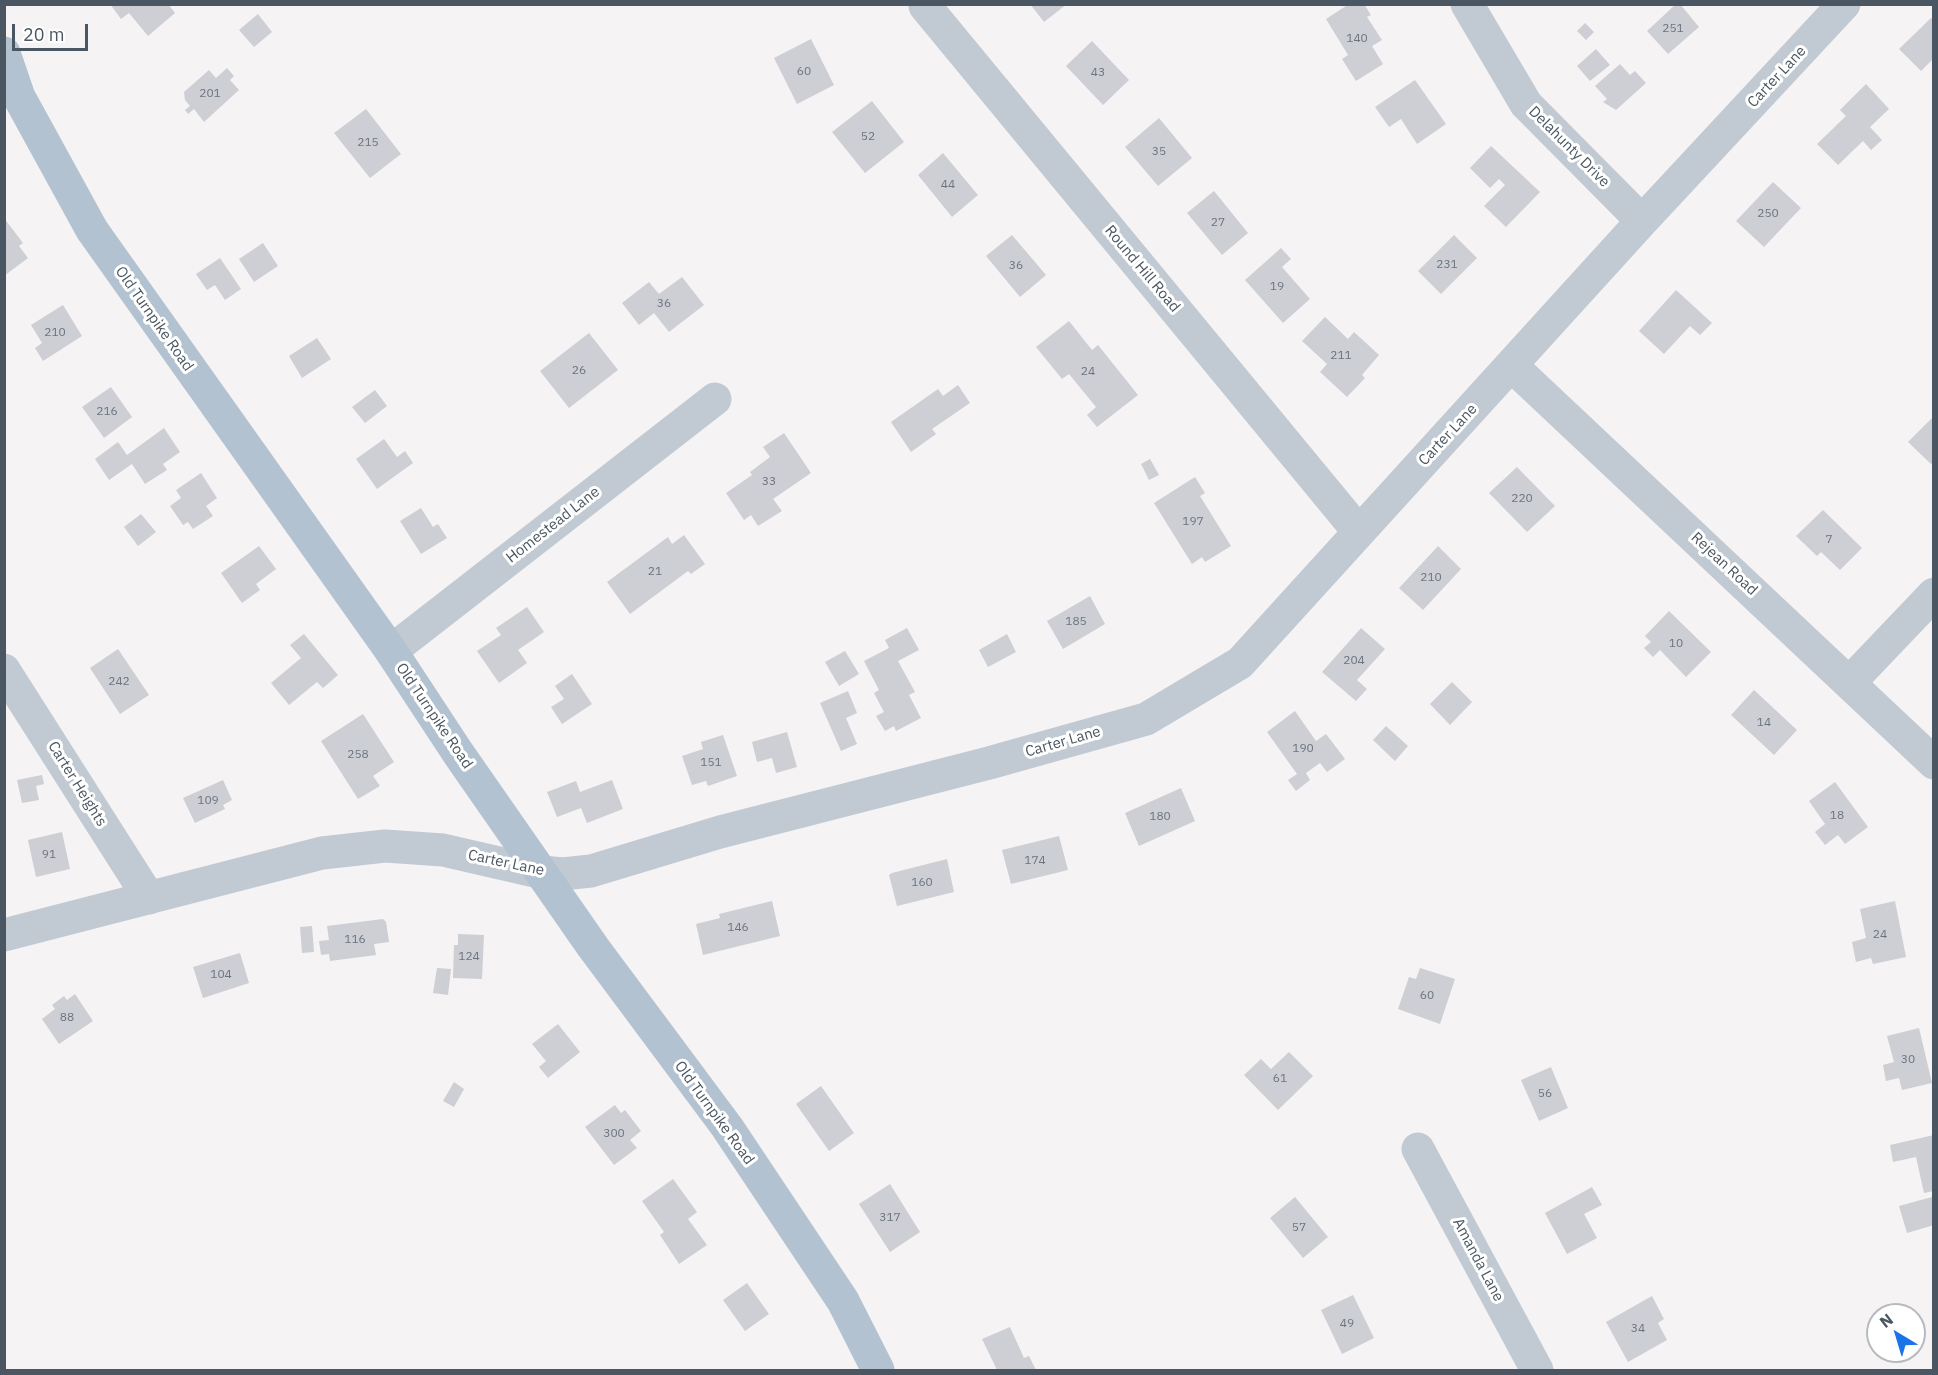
<!DOCTYPE html>
<html>
<head>
<meta charset="utf-8">
<style>
  body { margin:0 }
  #map { position:relative; width:1938px; height:1375px; overflow:hidden; background:#f5f3f3; font-family:"IBM Plex Sans",sans-serif }
  canvas { display:block }
  .frame { position:absolute; inset:0; border:6px solid #4a5661; pointer-events:none }
  .north { position:absolute; left:1866px; top:1303px; width:60px; height:60px; box-sizing:border-box; background:#fff; border:2px solid #b7bbc0; border-radius:50%; rotate:322deg; font-size:16px; font-weight:700; line-height:24px; text-align:center; color:#4a5661 }
  .north::after { content:''; display:block; margin:auto; width:21px; height:27px; background:#1a73e8; clip-path:polygon(50% 0,100% 100%,50% 72%,0 100%) }
  .scale { position:absolute; left:12px; top:24px; width:76px; height:27px; box-sizing:border-box; border:3px solid #4a5661; border-top:0; padding-left:8px; font-size:18px; line-height:21px; white-space:nowrap; color:#4a5661; -webkit-text-stroke:4px #fff; paint-order:stroke }
</style>
</head>
<body>
<div id="map">
<canvas width="1938" height="1375"></canvas>
<div class="frame"></div>
<div class="north">N</div>
<div class="scale">20 m</div>
</div>
<script>
const context = document.querySelector('canvas').getContext('2d');
context.lineJoin = 'round';
function fill(path, color) { context.fillStyle = color; context.fill(path, 'evenodd'); }
const toPath = rows => new Path2D(rows.map(r => 'M' + r).join(''));
function strokePath(path, color, width, dash) { context.strokeStyle = color; context.lineWidth = width; context.lineCap = dash ? 'butt' : 'round'; context.setLineDash(dash || []); context.stroke(path); }
function drawText(font, color, halo, rows, align = 'center') {
  context.font = font + ' "IBM Plex Sans",sans-serif'; context.lineWidth = 6; context.setLineDash([]); context.textBaseline = 'middle'; context.strokeStyle = halo; context.fillStyle = color; for (const [text, x, y, turn = 0] of rows) {
    context.save(); context.translate(x, y); context.rotate((+turn || 0) * Math.PI / 180); context.textAlign = isNaN(turn) ? turn : align; if (halo) context.strokeText(text, 0, 0); context.fillText(text, 0, 0); context.restore();
  }
}
fill(toPath([
  [110,4,168,4,175,13,148,36,129,13,121,19],
  [1030,4,1067,4,1044,22],
  [1349,4,1364,4,1371,15,1367,17,1382,40,1372,46,1383,64,1356,81,1342,59,1348,55,1326,19],
  [1676,4,1680,4,1699,27,1668,54,1647,31],
  [258,14,272,32,254,47,239,30],
  [1931,18,1934,21,1934,58,1921,71,1899,49],
  [1585,23,1594,32,1586,40,1577,31],
  [811,39,834,85,797,104,774,58],
  [1092,41,1129,80,1103,105,1066,66],
  [1596,49,1610,65,1590,81,1577,66],
  [1620,64,1630,75,1635,71,1646,83,1616,110,1603,102,1607,99,1595,86],
  [227,68,234,76,230,80,239,90,204,122,194,109,188,114,185,110,190,106,185,100,184,92,209,70,216,78],
  [1415,80,1446,124,1417,144,1401,119,1389,127,1375,107],
  [1866,84,1889,109,1870,127,1882,140,1871,150,1863,141,1838,165,1817,144,1846,116,1840,110],
  [872,101,904,142,865,173,832,132],
  [366,109,401,154,370,178,334,133],
  [1159,118,1192,158,1158,186,1125,147],
  [1491,146,1540,192,1506,227,1484,206,1505,185,1499,179,1490,188,1470,168],
  [943,153,978,195,952,217,918,175],
  [1773,182,1801,208,1764,247,1736,221],
  [1214,191,1248,233,1222,255,1187,213],
  [4,218,23,243,19,246,28,258,4,276],
  [1012,235,1046,275,1020,297,986,256],
  [1454,235,1477,258,1441,294,1418,271],
  [263,243,278,266,254,282,239,259],
  [1281,248,1291,259,1282,267,1310,299,1283,323,1245,280],
  [220,258,241,289,225,300,215,285,207,290,196,274],
  [682,277,704,305,669,332,654,313,639,325,622,303,649,282,659,294],
  [1676,290,1712,323,1700,335,1690,326,1664,354,1639,331],
  [63,305,82,336,43,361,35,348,42,343,31,325],
  [1325,317,1348,339,1354,332,1379,355,1362,375,1365,378,1347,397,1320,372,1327,364,1302,341],
  [1069,321,1092,350,1098,345,1138,395,1097,427,1087,415,1096,407,1069,374,1062,379,1036,347],
  [589,333,618,370,569,408,540,371],
  [317,338,331,359,302,378,289,356],
  [958,385,970,403,932,429,936,434,911,452,891,422,938,389,943,396],
  [111,387,132,417,104,438,82,407],
  [375,390,387,406,365,423,352,407],
  [1934,416,1934,462,1931,464,1908,442],
  [164,428,180,452,163,464,167,470,145,484,132,464,109,480,95,459,118,442,127,455],
  [784,433,811,473,773,499,782,511,758,526,751,515,744,520,726,493,752,475,750,472,770,457,763,447],
  [384,439,397,457,405,451,413,463,377,489,356,459],
  [1150,459,1159,475,1149,480,1141,464],
  [1517,467,1555,506,1527,532,1489,493],
  [201,473,217,498,206,506,213,516,193,529,188,522,183,525,170,506,181,498,176,490],
  [1195,477,1205,493,1200,496,1231,546,1205,562,1202,557,1192,564,1154,503],
  [421,508,433,527,438,524,447,538,421,554,400,521],
  [1823,510,1862,548,1840,570,1821,552,1817,556,1796,536],
  [141,514,156,532,138,546,124,527],
  [684,535,705,564,691,574,688,571,630,614,607,582,668,537,672,544],
  [259,546,276,569,256,584,260,590,242,603,221,573],
  [1438,546,1461,569,1423,610,1399,588],
  [1090,596,1105,624,1063,649,1047,621],
  [527,607,544,632,518,650,527,663,499,683,477,651,501,635,496,628],
  [1669,611,1711,652,1686,677,1660,650,1653,657,1644,648,1651,642,1645,636],
  [907,628,919,650,898,661,915,692,909,695,921,718,896,731,894,726,885,731,876,716,884,712,874,693,879,690,864,661,889,648,885,640],
  [1361,628,1385,649,1357,680,1367,689,1356,701,1322,672],
  [304,634,338,675,323,688,317,682,289,705,271,683,301,658,290,645],
  [1007,634,1016,652,988,667,979,650],
  [118,649,149,695,120,714,90,668],
  [845,651,859,674,839,686,825,662],
  [572,674,592,704,562,724,551,707,564,699,555,686],
  [1452,682,1472,702,1450,725,1430,704],
  [1754,690,1797,730,1774,755,1731,715],
  [848,691,857,713,846,718,857,744,841,751,820,703],
  [1295,711,1316,741,1326,734,1345,759,1327,772,1320,763,1306,773,1310,780,1296,791,1288,780,1297,774,1267,732],
  [363,714,394,762,373,776,380,786,358,799,321,741],
  [1386,726,1408,746,1395,761,1373,740],
  [787,732,797,767,776,773,772,758,757,762,752,742],
  [723,735,737,776,708,786,706,781,692,785,682,756,703,749,701,742],
  [42,775,44,784,36,786,39,800,22,803,17,780],
  [223,780,232,800,223,805,225,809,195,823,183,798],
  [612,780,623,809,587,823,581,808,557,817,547,792,576,781,580,792],
  [1835,782,1868,827,1845,844,1838,835,1825,845,1815,832,1825,824,1809,801],
  [1181,788,1195,821,1139,846,1125,813],
  [62,832,70,869,36,877,28,840],
  [1059,836,1068,870,1011,884,1002,850],
  [947,859,954,892,897,906,889,875,892,873],
  [772,901,780,936,703,955,696,924,720,918,719,914],
  [1895,901,1906,957,1873,964,1871,958,1856,962,1852,942,1866,938,1860,909],
  [383,919,386,922,389,942,374,944,376,955,330,961,329,954,321,955,319,941,329,940,327,926],
  [312,926,314,952,302,953,300,927],
  [458,934,484,935,482,979,453,978,454,945,458,945],
  [240,953,249,983,203,998,193,967],
  [437,968,451,969,448,995,433,993],
  [1420,968,1455,979,1440,1024,1398,1009,1409,977,1416,979],
  [75,994,93,1021,59,1044,42,1019,55,1009,52,1005,64,996,67,1000],
  [558,1024,580,1052,548,1078,539,1067,546,1061,532,1044],
  [1919,1028,1932,1083,1902,1090,1899,1078,1886,1081,1883,1065,1894,1062,1887,1036],
  [1289,1052,1313,1076,1278,1110,1244,1075,1261,1059,1271,1069],
  [1551,1067,1568,1108,1539,1121,1521,1080],
  [454,1082,464,1089,454,1107,443,1101],
  [821,1086,854,1133,829,1151,796,1104],
  [615,1105,621,1113,625,1110,641,1131,630,1140,637,1148,614,1165,585,1127],
  [1934,1135,1934,1191,1924,1193,1916,1157,1893,1162,1890,1145],
  [673,1179,697,1212,688,1219,707,1245,679,1264,660,1235,664,1232,642,1201],
  [890,1184,920,1232,890,1252,859,1204],
  [1592,1187,1602,1205,1584,1214,1597,1238,1567,1254,1545,1213],
  [1295,1197,1328,1237,1303,1258,1270,1218],
  [1932,1197,1934,1225,1907,1233,1899,1206],
  [747,1283,769,1314,745,1331,723,1300],
  [1353,1295,1374,1338,1342,1354,1321,1310],
  [1652,1296,1664,1319,1658,1323,1667,1340,1628,1362,1606,1322],
  [1010,1327,1024,1358,1029,1356,1036,1370,997,1370,982,1339]
]), '#cdcfd5');
strokePath(toPath([
  [1467,4,1526,104,1642,221],
  [925,6,1359,532],
  [1512,366,1934,763],
  [391,651,715,399],
  [4,670,149,898],
  [1850,682,1934,594],
  [4,935,322,853,385,846,443,850,534,871,562,874,591,871,720,832,989,763,1146,719,1240,663,1642,221,1844,4],
  [1418,1149,1537,1370]
]), '#c1cad2', 33);
strokePath(toPath([
  [4,53,19,97,92,230,391,651,458,753,593,947,727,1127,843,1301,878,1370]
]), '#b3c2d1', 33);
drawText('12px', '#6b747e', null, [
  ["251",1673,29],
  ["140",1357,39],
  ["60",804,72],
  ["43",1098,73],
  ["201",210,94],
  ["52",868,137],
  ["215",368,143],
  ["35",1159,152],
  ["44",948,185],
  ["250",1768,214],
  ["27",1218,223],
  ["231",1447,265],
  ["36",1016,266],
  ["19",1277,287],
  ["36",664,304],
  ["210",55,333],
  ["211",1341,356],
  ["26",579,371],
  ["24",1088,372],
  ["216",107,412],
  ["33",769,482],
  ["220",1522,499],
  ["197",1193,522],
  ["7",1829,540],
  ["21",655,572],
  ["210",1431,578],
  ["185",1076,622],
  ["10",1676,644],
  ["204",1354,661],
  ["242",119,682],
  ["14",1764,723],
  ["190",1303,749],
  ["258",358,755],
  ["151",711,763],
  ["109",208,801],
  ["18",1837,816],
  ["180",1160,817],
  ["91",49,855],
  ["174",1035,861],
  ["160",922,883],
  ["146",738,928],
  ["24",1880,935],
  ["116",355,940],
  ["124",469,957],
  ["104",221,975],
  ["60",1427,996],
  ["88",67,1018],
  ["30",1908,1060],
  ["61",1280,1079],
  ["56",1545,1094],
  ["300",614,1134],
  ["317",890,1218],
  ["57",1299,1228],
  ["49",1347,1324],
  ["34",1638,1329]
]);
drawText('15px', '#4a5661', '#fff', [
  ["Carter Lane",1777,77,-47],
  ["Delahunty Drive",1569,147,45],
  ["Round Hill Road",1142,269,50],
  ["Old Turnpike Road",154,319,55],
  ["Carter Lane",1448,435,-47],
  ["Homestead Lane",553,525,-38],
  ["Rejean Road",1724,564,43],
  ["Old Turnpike Road",434,716,56],
  ["Carter Lane",1063,742,-16],
  ["Carter Heights",77,784,58],
  ["Carter Lane",506,863,12],
  ["Old Turnpike Road",714,1113,54],
  ["Amanda Lane",1478,1260,62]
]);
</script>
</body>
</html>
